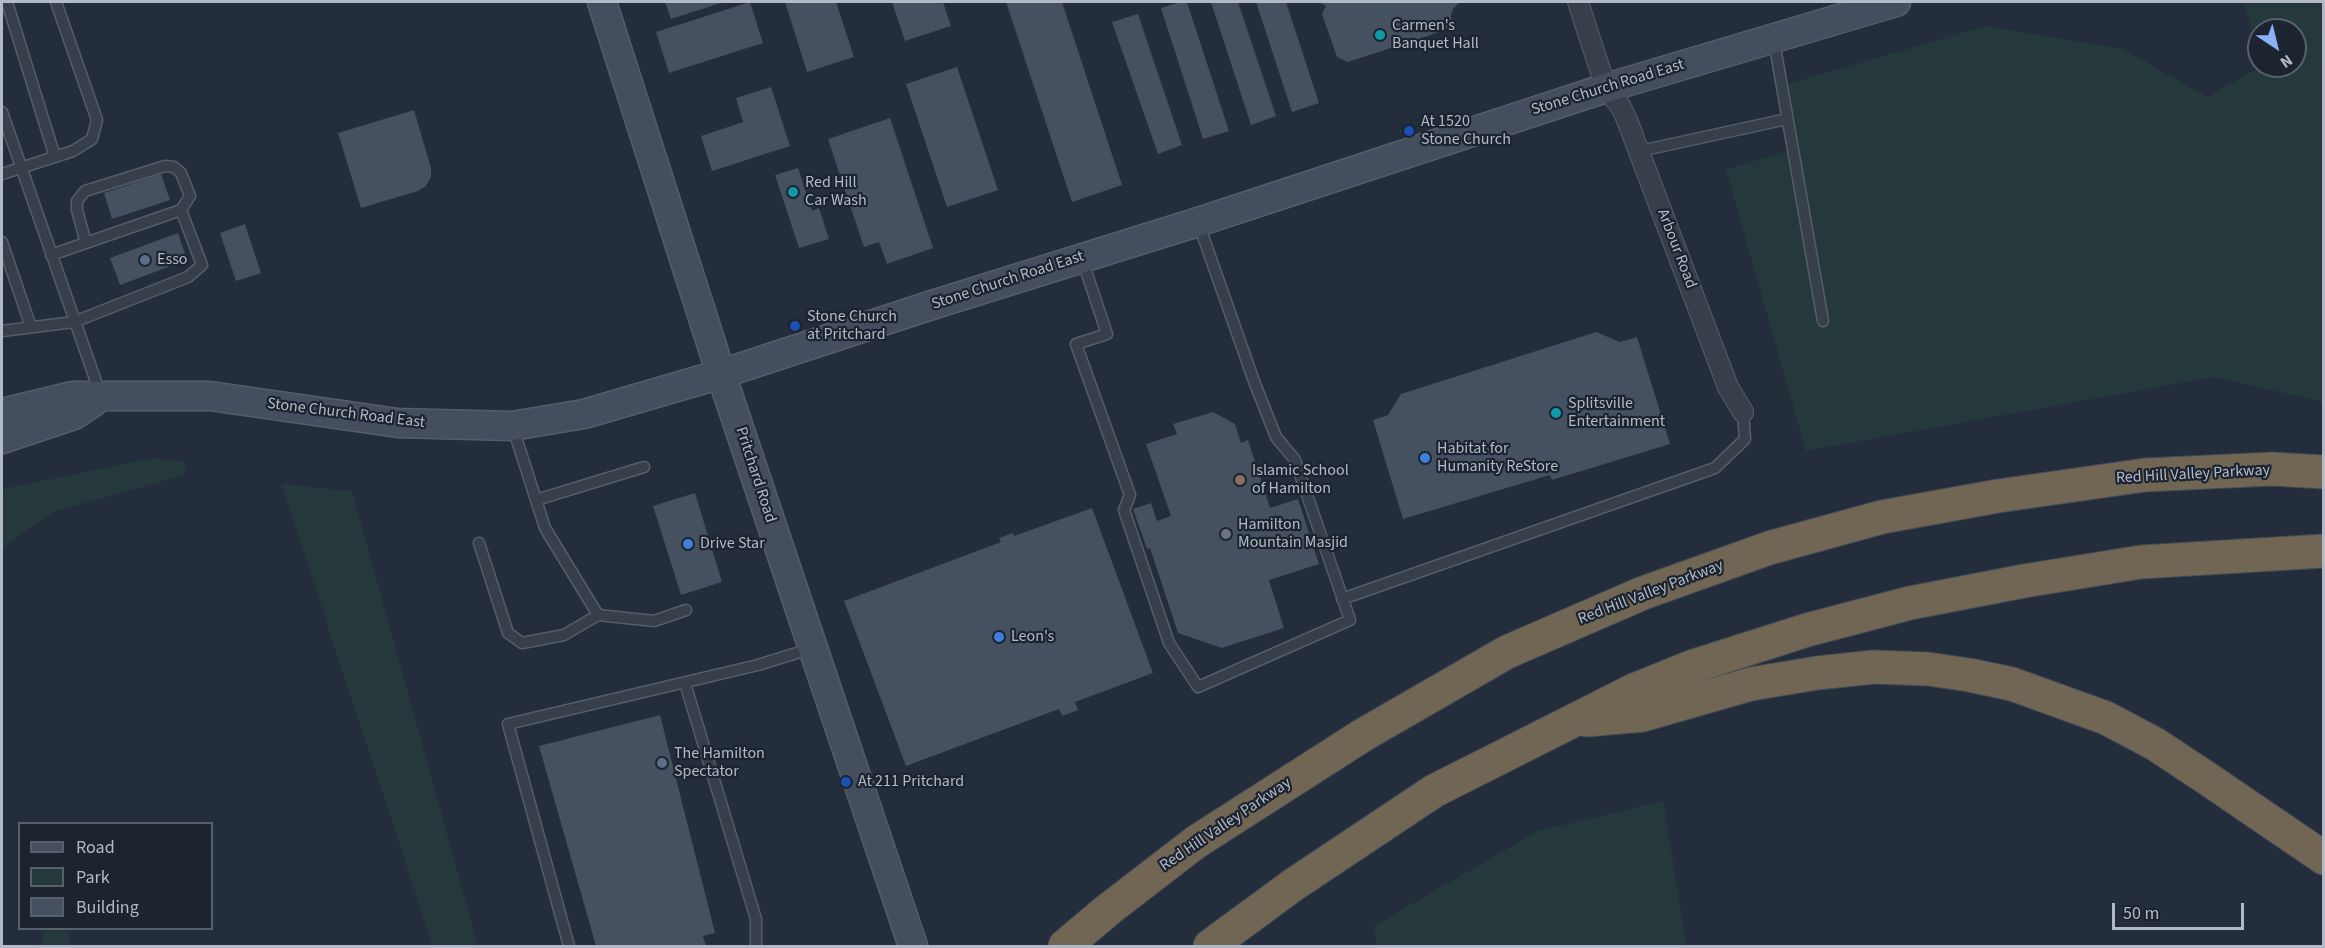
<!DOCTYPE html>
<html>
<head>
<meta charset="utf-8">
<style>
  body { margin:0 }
  #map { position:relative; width:2325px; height:948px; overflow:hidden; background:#232d3b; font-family:"Source Sans 3",sans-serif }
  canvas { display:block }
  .frame { position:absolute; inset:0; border:3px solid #b3bac7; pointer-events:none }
  .legend { position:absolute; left:18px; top:822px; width:195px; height:108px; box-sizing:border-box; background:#1c2430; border:2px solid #58606c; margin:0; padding:8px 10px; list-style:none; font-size:18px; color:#b3bac7 }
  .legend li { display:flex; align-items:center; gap:12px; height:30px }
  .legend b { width:30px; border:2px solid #58606c }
  .north { position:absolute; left:2247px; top:18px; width:60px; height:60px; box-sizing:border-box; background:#1c2430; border:2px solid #58606c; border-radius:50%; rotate:145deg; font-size:16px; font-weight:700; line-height:24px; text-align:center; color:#b3bac7 }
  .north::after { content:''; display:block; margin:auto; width:21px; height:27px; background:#8ab1f5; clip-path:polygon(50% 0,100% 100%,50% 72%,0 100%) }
  .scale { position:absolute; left:2112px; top:903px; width:132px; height:27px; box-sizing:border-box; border:3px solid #b3bac7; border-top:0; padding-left:8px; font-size:18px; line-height:21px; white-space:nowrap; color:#b3bac7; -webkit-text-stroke:4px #1c2430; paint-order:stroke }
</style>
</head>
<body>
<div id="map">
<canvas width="2325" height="948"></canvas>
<div class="frame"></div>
<ul class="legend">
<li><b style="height:8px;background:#454e5e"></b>Road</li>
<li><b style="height:16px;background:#25393c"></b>Park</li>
<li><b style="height:16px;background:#455060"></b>Building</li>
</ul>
<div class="north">N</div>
<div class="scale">50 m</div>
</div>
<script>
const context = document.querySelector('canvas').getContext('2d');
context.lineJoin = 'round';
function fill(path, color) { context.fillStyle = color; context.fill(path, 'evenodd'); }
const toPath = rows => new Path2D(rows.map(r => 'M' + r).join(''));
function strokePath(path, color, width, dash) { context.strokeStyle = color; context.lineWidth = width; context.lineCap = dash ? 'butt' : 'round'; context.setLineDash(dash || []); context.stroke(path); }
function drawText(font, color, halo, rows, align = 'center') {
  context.font = font + ' "Source Sans 3",sans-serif'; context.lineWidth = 4.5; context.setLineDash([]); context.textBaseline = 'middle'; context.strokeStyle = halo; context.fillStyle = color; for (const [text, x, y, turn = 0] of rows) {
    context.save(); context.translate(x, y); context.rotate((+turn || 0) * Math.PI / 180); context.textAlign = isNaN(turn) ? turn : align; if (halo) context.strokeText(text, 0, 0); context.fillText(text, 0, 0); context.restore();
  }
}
fill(toPath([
  [2244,2,2323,2,2323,402,2214,377,1806,451,1726,170,1795,148,1777,87,1986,26,2123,49,2207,97,2261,66,2295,66,2295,30,2259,30,2259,58],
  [154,458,185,462,185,475,56,511,2,548,2,489],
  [281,484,352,491,478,946,433,946],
  [1663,801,1687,946,1377,946,1374,926,1538,831],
  [42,928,66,929,72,946,33,946,41,944,44,937]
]), '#25393c');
fill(toPath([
  [665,2,724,2,671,19],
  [750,2,763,43,669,73,656,32],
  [785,2,836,2,854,57,807,72],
  [892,2,943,2,951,26,905,41],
  [1006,2,1062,2,1122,185,1072,202],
  [1180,2,1187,2,1229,131,1203,139,1161,8],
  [1211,2,1238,2,1276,116,1251,125],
  [1256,2,1286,2,1319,103,1292,112],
  [1318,2,1460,2,1453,9,1451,16,1452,27,1400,46,1396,42,1391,48,1348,62,1337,57,1322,14,1326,6],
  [1138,14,1182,145,1158,154,1112,22],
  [957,67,998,190,947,207,906,84],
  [771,87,790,146,712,171,701,136,743,122,736,98],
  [414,110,431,168,431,177,426,186,418,191,361,208,338,133],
  [890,118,933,248,887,264,879,242,864,247,828,139],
  [798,168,812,211,819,208,829,239,799,248,775,175],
  [161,174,170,200,112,219,104,193],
  [245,224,261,273,236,281,220,233],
  [178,233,187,260,120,285,110,258],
  [1596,332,1620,342,1637,337,1670,444,1552,480,1550,475,1403,519,1373,420,1388,415,1401,394],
  [1213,412,1235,424,1241,443,1248,440,1270,508,1298,499,1319,564,1269,580,1284,628,1222,648,1178,633,1150,548,1147,549,1133,509,1151,503,1157,521,1171,516,1146,444,1177,434,1173,424],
  [695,493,722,582,681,595,653,506],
  [1092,508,1153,673,1075,702,1078,710,1062,716,1059,709,906,766,844,601,1001,542,999,538,1013,533,1014,536],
  [660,715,715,933,703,936,706,946,596,946,539,746]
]), '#455060');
const service = toPath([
  [7,2,55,157],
  [1774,41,1823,321],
  [2,112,100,393],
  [1640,151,1787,119],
  [2,174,73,151,92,139,97,120,56,2],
  [2,242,31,327],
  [86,243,77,210,77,201,85,191,165,166,174,167,181,173,190,196,181,210],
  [1082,259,1107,334,1076,344,1130,495,1124,510,1169,643,1198,687,1350,620,1295,460,1276,437,1255,384,1198,222],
  [2,331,74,322,188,277,202,265,181,210,51,255],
  [513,428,545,528,598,615,654,621,686,610],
  [536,500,644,467],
  [479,543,508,633,522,643,564,635,598,615],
  [1342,599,1715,468,1745,439,1743,412],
  [685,683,756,919,756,946],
  [569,946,508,724,758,665,813,648]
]);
const minor = toPath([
  [1578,2,1606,88,1621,107,1627,120,1728,387,1743,412]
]);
const secondary = toPath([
  [602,2,721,374,913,946],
  [2,413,72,396,210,396,398,423,512,426,584,414,721,374,932,305,1198,222,1606,88,1896,2],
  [2,439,74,415,95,401]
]);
const motorway = toPath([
  [1587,720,1643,715,1751,684,1817,673,1874,667,1928,669,1969,675,2012,684,2106,718,2155,744,2205,777,2324,858],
  [1065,946,1109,909,1196,842,1363,735,1507,652,1643,593,1769,548,1882,517,1998,496,2145,475,2272,469,2324,472],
  [1210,946,1293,885,1434,791,1634,690,1691,667,1807,630,1910,603,2024,581,2141,562,2324,551]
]);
strokePath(service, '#555d69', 13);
strokePath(minor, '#555d69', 22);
strokePath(secondary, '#555d69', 31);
strokePath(motorway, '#424a56', 35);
strokePath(service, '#373f4b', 10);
strokePath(minor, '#373f4b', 20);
strokePath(secondary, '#454e5e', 28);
strokePath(motorway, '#716654', 33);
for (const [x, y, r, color] of [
  [1380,35,6,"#0f9aa8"],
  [1409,131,6,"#1a4fb4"],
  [793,192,6,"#0f9aa8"],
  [145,260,6,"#5c6f8a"],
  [795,326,6,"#1a4fb4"],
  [1556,413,6,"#0f9aa8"],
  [1425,458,6,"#3f7fe0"],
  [1240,480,6,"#8d6e63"],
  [1226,534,6,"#6b7280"],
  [688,544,6,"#3f7fe0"],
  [999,637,6,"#3f7fe0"],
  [662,763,6,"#5c6f8a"],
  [846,782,6,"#1a4fb4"]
]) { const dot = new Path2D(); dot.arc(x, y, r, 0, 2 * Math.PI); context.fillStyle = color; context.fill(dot); strokePath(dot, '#1c2430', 2); }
drawText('16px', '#b3bac7', '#1c2430', [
  ["Carmen's",1392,26],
  ["Banquet Hall",1392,44],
  ["At 1520",1421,122],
  ["Stone Church",1421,140],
  ["Red Hill",805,183],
  ["Car Wash",805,201],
  ["Esso",157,260],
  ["Stone Church",807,317],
  ["at Pritchard",807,335],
  ["Splitsville",1568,404],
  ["Entertainment",1568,422],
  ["Habitat for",1437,449],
  ["Humanity ReStore",1437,467],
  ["Islamic School",1252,471],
  ["of Hamilton",1252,489],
  ["Hamilton",1238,525],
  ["Mountain Masjid",1238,543],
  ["Drive Star",700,544],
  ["Leon's",1011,637],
  ["The Hamilton",674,754],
  ["Spectator",674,772],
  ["At 211 Pritchard",858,782]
], 'left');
drawText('16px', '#b3bac7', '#1c2430', [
  ["Stone Church Road East",1608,88,-17],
  ["Arbour Road",1676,249,69],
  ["Stone Church Road East",1008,281,-18],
  ["Stone Church Road East",346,414,7],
  ["Pritchard Road",755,475,72],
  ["Red Hill Valley Parkway",2193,475,-3],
  ["Red Hill Valley Parkway",1651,593,-21],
  ["Red Hill Valley Parkway",1226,825,-34]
]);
</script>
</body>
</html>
